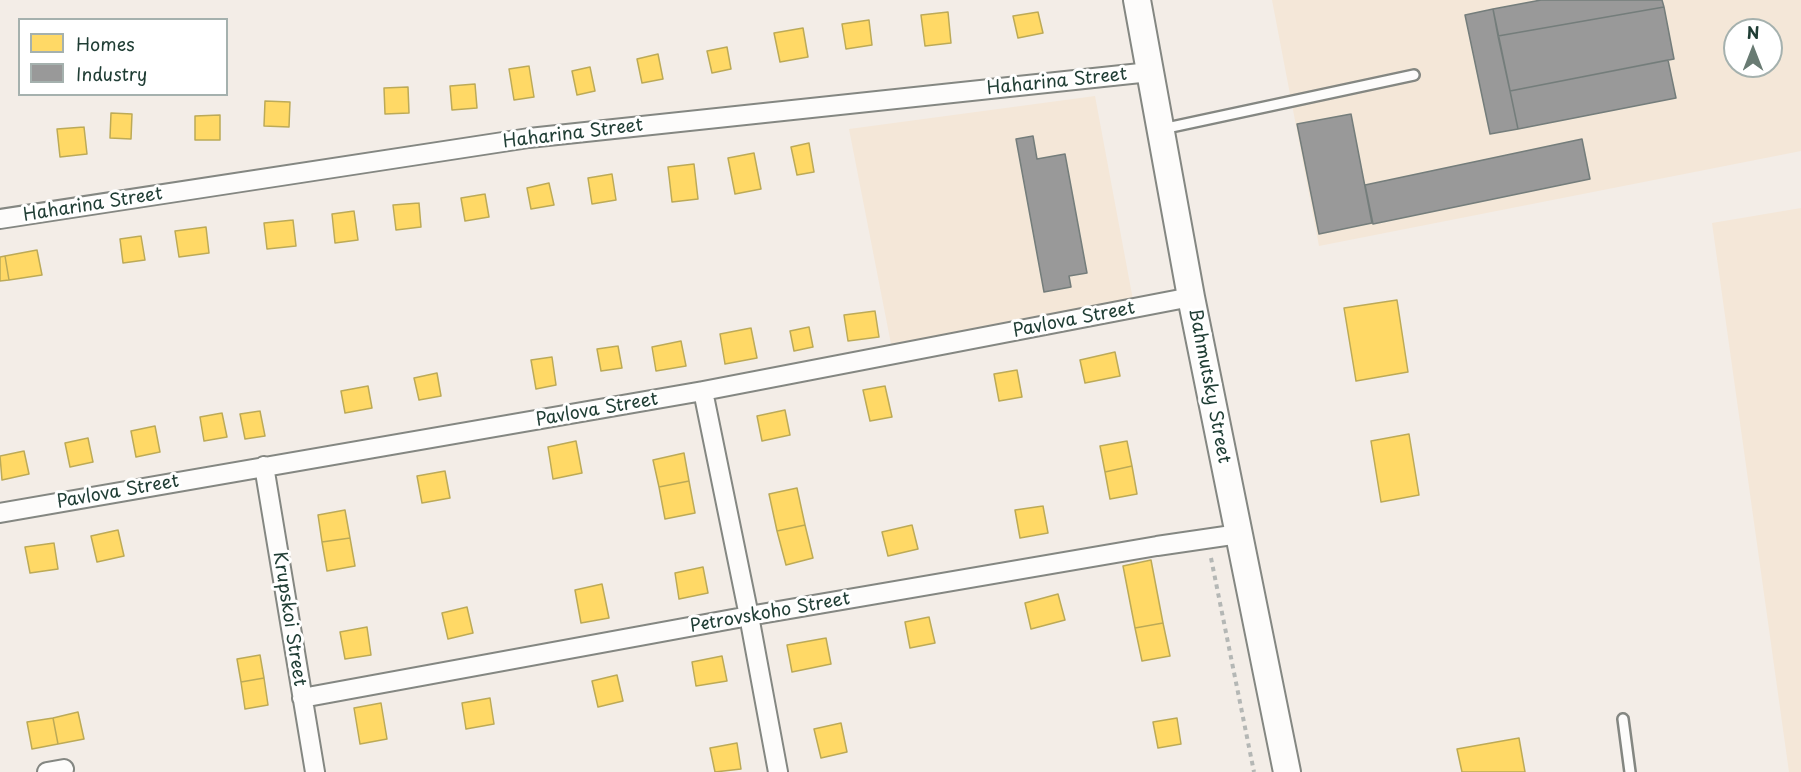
<!DOCTYPE html>
<html>
<head>
<meta charset="utf-8">
<style>
  body { margin:0 }
  #map { position:relative; width:1801px; height:772px; overflow:hidden; background:#f3ede7; font-family:"Playpen Sans",sans-serif }
  canvas { display:block }
  .legend { position:absolute; left:18px; top:18px; width:210px; height:78px; box-sizing:border-box; background:#fff; border:2px solid #a5b1ae; margin:0; padding:8px 10px; list-style:none; font-size:18px; color:#1f3d34 }
  .legend li { display:flex; align-items:center; gap:12px; height:30px }
  .legend b { width:30px; border:2px solid #a5b1ae }
  .north { position:absolute; left:1723px; top:18px; width:60px; height:60px; box-sizing:border-box; background:#fff; border:2px solid #a5b1ae; border-radius:50%; rotate:0deg; font-size:16px; font-weight:700; line-height:24px; text-align:center; color:#1f3d34 }
  .north::after { content:''; display:block; margin:auto; width:21px; height:27px; background:#697b73; clip-path:polygon(50% 0,100% 100%,50% 72%,0 100%) }
</style>
</head>
<body>
<div id="map">
<canvas width="1801" height="772"></canvas>
<ul class="legend">
<li><b style="height:16px;background:#ffd966"></b>Homes</li>
<li><b style="height:16px;background:#999"></b>Industry</li>
</ul>
<div class="north">N</div>
</div>
<script>
const context = document.querySelector('canvas').getContext('2d');
context.lineJoin = 'round';
function fill(path, color) { context.fillStyle = color; context.fill(path, 'evenodd'); }
const toPath = rows => new Path2D(rows.map(r => 'M' + r).join(''));
function strokePath(path, color, width, dash) { context.strokeStyle = color; context.lineWidth = width; context.lineCap = dash ? 'butt' : 'round'; context.setLineDash(dash || []); context.stroke(path); }
function drawText(font, color, halo, rows, align = 'center') {
  context.font = font + ' "Playpen Sans",sans-serif'; context.lineWidth = 6; context.setLineDash([]); context.textBaseline = 'middle'; context.strokeStyle = halo; context.fillStyle = color; for (const [text, x, y, turn = 0] of rows) {
    context.save(); context.translate(x, y); context.rotate((+turn || 0) * Math.PI / 180); context.textAlign = isNaN(turn) ? turn : align; if (halo) context.strokeText(text, 0, 0); context.fillText(text, 0, 0); context.restore();
  }
}
fill(toPath([
  [1272,0,1801,0,1801,151,1319,246],
  [1735,30,1771,30,1771,66,1735,66],
  [1095,96,1133,300,891,344,849,129],
  [1801,208,1801,772,1789,772,1712,223]
]), '#f4e7d8');
const homes = toPath([
  [948,12,951,43,925,46,921,15,948,12],
  [1038,12,1043,33,1018,38,1013,16,1038,12],
  [869,20,872,45,846,49,842,24,869,20],
  [803,28,808,57,780,62,774,33,803,28],
  [727,47,731,69,712,73,707,51,727,47],
  [658,54,663,79,642,83,637,59,658,54],
  [529,66,534,97,514,100,509,69,529,66],
  [590,67,595,91,577,95,572,71,590,67],
  [475,84,477,108,452,110,450,86,475,84],
  [408,87,409,113,385,114,384,88,408,87],
  [265,101,290,102,289,127,264,126,265,101],
  [111,113,132,114,131,139,110,138,111,113],
  [220,115,220,140,195,140,195,116,220,115],
  [84,127,87,154,60,157,57,129,84,127],
  [809,143,814,172,797,175,791,147,809,143],
  [754,153,761,189,735,194,728,158,754,153],
  [694,164,698,199,672,202,668,167,694,164],
  [612,174,616,200,592,204,588,178,612,174],
  [549,183,554,205,531,209,527,188,549,183],
  [485,194,489,217,465,221,461,198,485,194],
  [419,203,421,227,396,230,393,205,419,203],
  [354,211,358,240,335,243,332,214,354,211],
  [293,220,296,246,267,249,264,223,293,220],
  [206,227,209,253,179,257,175,231,206,227],
  [141,236,145,260,123,263,120,239,141,236],
  [37,250,42,275,9,280,5,256,37,250],
  [5,256,9,280,0,281,0,257,5,256],
  [1397,300,1408,372,1356,381,1344,308,1397,300],
  [875,311,879,337,848,341,844,315,875,311],
  [809,327,813,347,794,351,790,331,809,327],
  [751,328,757,358,725,364,720,334,751,328],
  [681,341,686,366,656,371,652,347,681,341],
  [618,346,622,368,601,371,597,349,618,346],
  [1115,352,1120,376,1085,383,1080,360,1115,352],
  [552,357,556,385,536,389,531,360,552,357],
  [1017,370,1022,397,999,401,994,374,1017,370],
  [437,373,441,396,419,400,414,378,437,373],
  [368,386,372,408,345,413,341,391,368,386],
  [885,386,892,417,870,421,863,390,885,386],
  [785,410,790,435,762,441,757,416,785,410],
  [260,411,265,436,245,439,240,414,260,411],
  [222,413,227,437,204,441,200,417,222,413],
  [155,426,160,452,136,457,131,431,155,426],
  [1409,434,1419,495,1381,502,1371,441,1409,434],
  [88,438,93,462,70,467,65,443,88,438],
  [576,441,582,473,553,479,548,447,576,441],
  [1127,441,1132,466,1105,472,1100,446,1127,441],
  [24,451,29,474,2,480,0,456,24,451],
  [684,453,689,481,659,487,653,460,684,453],
  [1132,466,1137,494,1110,499,1105,472,1132,466],
  [445,471,450,498,422,503,417,476,445,471],
  [689,481,695,513,665,519,659,487,689,481],
  [797,488,805,525,777,531,769,494,797,488],
  [1043,506,1048,533,1020,538,1015,510,1043,506],
  [345,510,350,538,322,542,318,515,345,510],
  [805,525,813,558,786,565,777,531,805,525],
  [912,525,918,549,888,556,882,532,912,525],
  [118,530,124,556,97,562,91,536,118,530],
  [350,538,355,566,327,571,322,542,350,538],
  [54,543,58,569,30,573,25,547,54,543],
  [1151,560,1163,623,1135,628,1123,566,1151,560],
  [703,567,708,593,679,599,675,573,703,567],
  [602,584,609,618,581,623,575,590,602,584],
  [1058,594,1065,620,1031,629,1025,603,1058,594],
  [467,607,473,633,448,639,442,613,467,607],
  [929,617,935,643,910,648,905,622,929,617],
  [1163,623,1170,656,1142,661,1135,628,1163,623],
  [367,627,371,655,345,659,340,632,367,627],
  [826,638,831,664,792,672,787,645,826,638],
  [260,655,264,678,241,682,237,659,260,655],
  [722,656,727,681,696,686,692,662,722,656],
  [617,675,623,701,598,707,592,681,617,675],
  [264,678,268,705,245,709,241,682,264,678],
  [490,698,494,724,466,729,462,703,490,698],
  [381,703,387,739,360,744,354,708,381,703],
  [78,712,84,739,58,744,53,718,78,712],
  [53,718,58,744,32,749,27,722,53,718],
  [1177,718,1181,744,1158,748,1153,722,1177,718],
  [841,723,847,752,821,758,814,729,841,723],
  [1519,738,1525,772,1462,772,1457,749,1519,738],
  [737,743,741,769,715,772,710,748,737,743]
]);
fill(homes, '#ffd966');
strokePath(homes, '#bcaa57', 1.5);
const industry = toPath([
  [1541,0,1662,0,1664,7,1498,36,1493,9,1541,0],
  [1664,7,1674,59,1510,91,1498,36,1664,7],
  [1493,9,1518,129,1490,134,1465,15,1493,9],
  [1668,60,1676,98,1518,129,1510,91,1668,60],
  [1351,114,1372,223,1319,234,1297,124,1351,114],
  [1033,136,1037,159,1065,154,1087,273,1069,276,1071,287,1044,292,1016,139,1033,136],
  [1582,139,1590,179,1373,224,1365,185,1582,139]
]);
fill(industry, '#999');
strokePath(industry, '#747d7b', 1.5);
const service = toPath([
  [1162,129,1414,75],
  [1623,719,1630,772]
]);
const minor = toPath([
  [0,219,529,138,1150,72],
  [703,391,749,616,778,772],
  [264,466,315,772],
  [0,513,703,391,1191,297],
  [302,698,749,616,1157,546,1239,534],
  [47,772,64,769]
]);
const secondary = toPath([
  [1137,0,1191,297,1287,772]
]);
strokePath(service, '#848782', 14);
strokePath(minor, '#848782', 22);
strokePath(secondary, '#848782', 30);
strokePath(toPath([
  [1211,558,1254,772]
]), '#b4b7b5', 4, [4.5, 4.5]);
strokePath(service, '#fdfcfb', 9);
strokePath(minor, '#fdfcfb', 18);
strokePath(secondary, '#fdfcfb', 26);
drawText('18px', '#1f3d34', '#fff', [
  ["Haharina Street",1057,82,-6],
  ["Haharina Street",573,134,-7],
  ["Haharina Street",93,205,-9],
  ["Pavlova Street",1074,320,-11],
  ["Bahmutsky Street",1209,386,79],
  ["Pavlova Street",597,410,-10],
  ["Pavlova Street",118,492,-10],
  ["Petrovskoho Street",770,613,-10],
  ["Krupskoi Street",289,619,81]
]);
</script>
</body>
</html>
